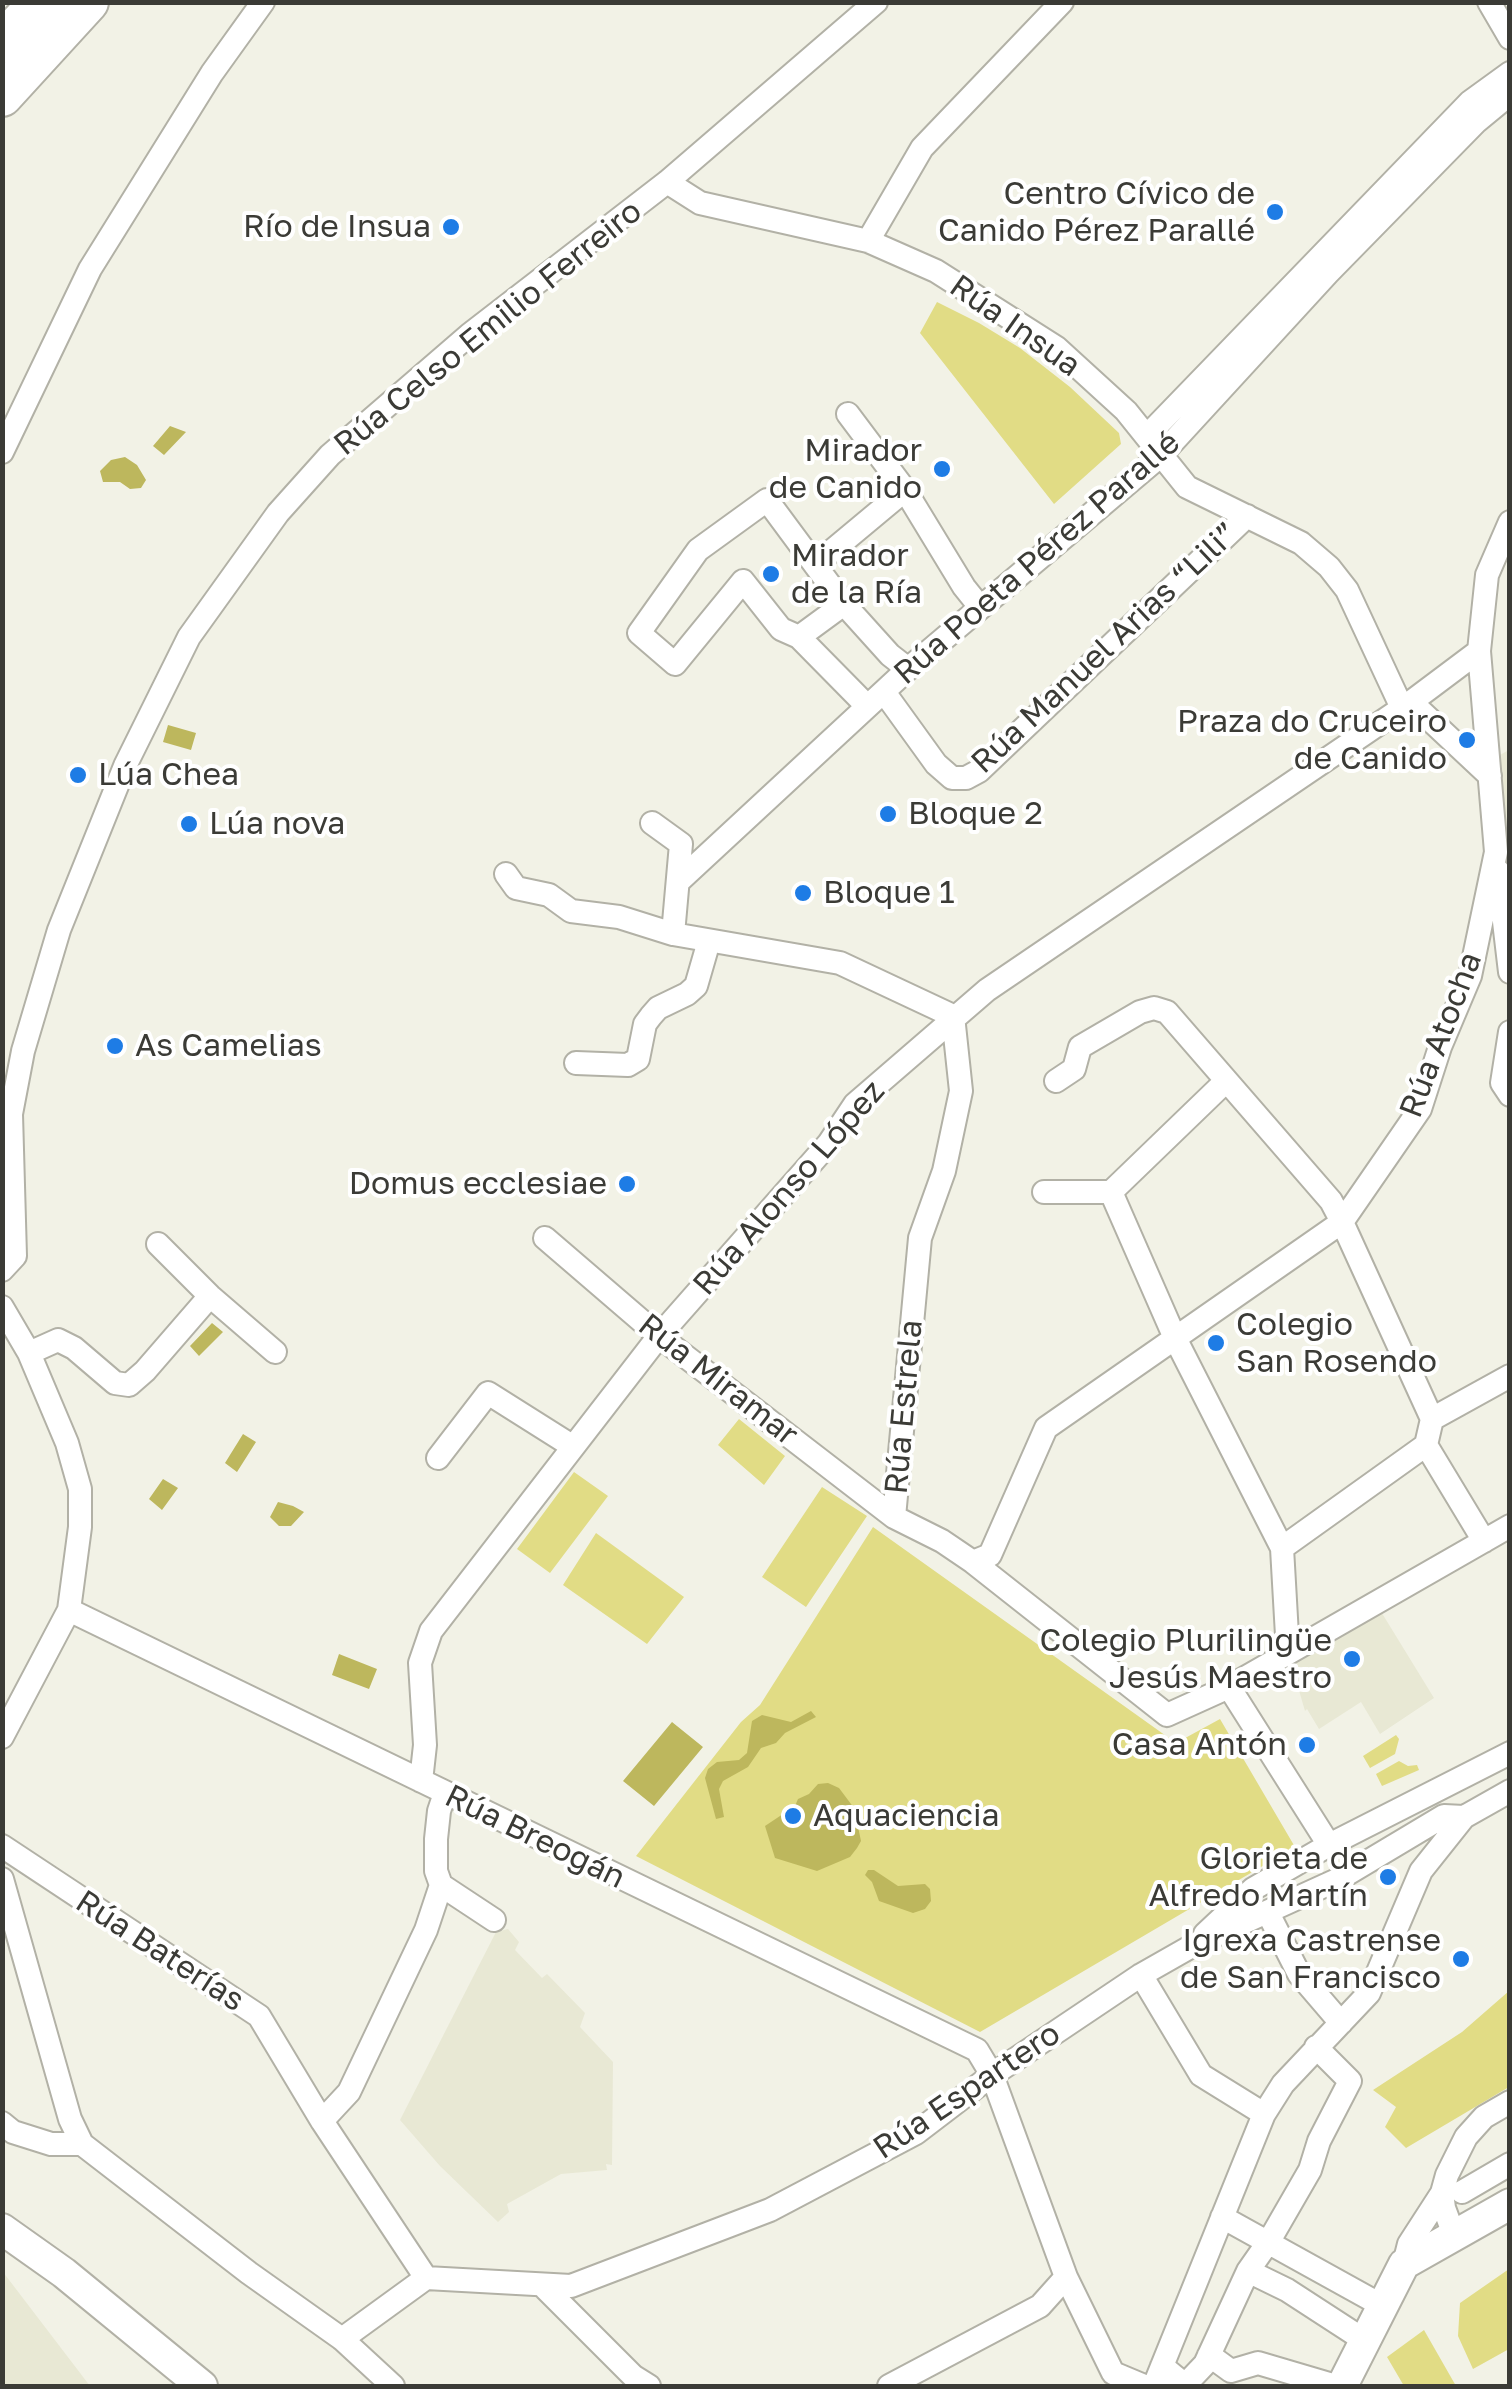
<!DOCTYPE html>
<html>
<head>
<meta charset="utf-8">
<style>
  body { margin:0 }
  #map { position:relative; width:1512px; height:2389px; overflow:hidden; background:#f2f2e6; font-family:"Golos Text",sans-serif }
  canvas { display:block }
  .frame { position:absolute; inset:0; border:5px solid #3b3b36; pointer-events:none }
</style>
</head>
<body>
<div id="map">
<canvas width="1512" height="2389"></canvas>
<div class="frame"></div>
</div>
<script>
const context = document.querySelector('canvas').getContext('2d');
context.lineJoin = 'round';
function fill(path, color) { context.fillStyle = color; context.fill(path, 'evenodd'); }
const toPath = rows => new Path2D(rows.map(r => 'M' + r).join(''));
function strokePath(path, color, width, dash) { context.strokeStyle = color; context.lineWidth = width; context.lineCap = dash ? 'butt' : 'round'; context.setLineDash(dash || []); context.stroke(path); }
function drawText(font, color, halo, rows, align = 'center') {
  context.font = font + ' "Golos Text",sans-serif'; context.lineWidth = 8; context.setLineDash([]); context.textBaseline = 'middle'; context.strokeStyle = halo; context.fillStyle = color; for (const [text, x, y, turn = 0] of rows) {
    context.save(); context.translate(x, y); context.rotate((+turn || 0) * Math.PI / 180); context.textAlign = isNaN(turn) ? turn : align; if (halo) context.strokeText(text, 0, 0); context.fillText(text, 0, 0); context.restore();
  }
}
fill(toPath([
  [1509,750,1509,830,1504,831,1498,756],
  [1380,1610,1434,1698,1380,1734,1361,1702,1319,1729,1307,1709,1305,1711,1298,1687,1292,1682,1279,1691,1268,1673],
  [508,1929,519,1942,515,1950,542,1978,547,1974,585,2013,580,2027,613,2062,612,2165,606,2164,607,2170,561,2174,507,2204,509,2212,498,2222,440,2166,400,2120,496,1932],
  [3,2272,90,2386,3,2386]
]), '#e8e8d4');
fill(toPath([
  [937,302,979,323,1020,348,1070,387,1119,433,1121,444,1054,504,920,333],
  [739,1419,785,1456,764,1485,718,1445],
  [574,1472,608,1496,550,1573,517,1549],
  [822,1487,867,1516,806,1607,762,1577],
  [873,1527,1176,1743,1220,1719,1295,1847,980,2032,636,1856,741,1722,760,1705],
  [596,1533,684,1597,647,1644,563,1585],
  [1396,1735,1399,1739,1395,1754,1370,1768,1363,1756],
  [1399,1761,1408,1766,1417,1765,1419,1770,1382,1786,1376,1774],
  [1509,1991,1509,2087,1406,2148,1385,2127,1396,2107,1373,2090,1462,2032],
  [1509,2269,1509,2349,1473,2369,1458,2336,1460,2303],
  [1424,2330,1456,2386,1404,2386,1387,2357]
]), '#e1dc85');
fill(toPath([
  [170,426,186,432,164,455,153,446],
  [125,457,137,465,146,480,141,488,130,489,120,482,103,482,100,471,111,460],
  [168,725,196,733,191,750,163,742],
  [212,1323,223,1332,199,1356,190,1346],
  [243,1434,256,1442,237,1472,225,1463],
  [163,1479,178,1488,162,1510,149,1499],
  [278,1502,293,1506,304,1512,291,1526,279,1526,270,1517],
  [339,1654,377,1669,369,1689,332,1675],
  [811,1711,816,1717,785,1733,776,1743,761,1748,748,1767,723,1781,719,1789,724,1817,716,1819,705,1778,708,1769,717,1762,739,1760,747,1753,752,1721,762,1715,791,1722],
  [672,1722,703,1747,654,1806,623,1781],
  [828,1783,839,1788,854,1808,861,1841,857,1848,850,1857,817,1871,775,1858,765,1826,795,1806,798,1799,809,1794,818,1784],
  [868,1870,874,1870,898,1886,925,1884,930,1889,931,1901,925,1909,913,1913,879,1901,872,1882,865,1875]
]), '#bdb75d');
const street = toPath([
  [1489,2,1510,38],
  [667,182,700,203,868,241,936,271,1057,348,1126,411,1187,487,1301,543,1329,567,1347,590,1402,708],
  [868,241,922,148,1062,2],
  [848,414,905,490,964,587,980,607],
  [1147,436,1470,102,1510,73],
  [2,452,90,269,212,73,263,2],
  [815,565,905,490],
  [799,637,844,604],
  [884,692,936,764,952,778,966,778,979,771,1247,516],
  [1411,702,1490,776],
  [867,706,799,637,781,629,743,581,675,664,639,633,698,550,767,500,844,604,890,655,908,669],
  [652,823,681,844,673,934,840,963,953,1016,961,1091,944,1171,920,1238,894,1517],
  [1498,871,1510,972],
  [506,874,516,888,549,895,571,911,619,917,673,934],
  [678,882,908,669,1160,456,1328,273,1476,122,1510,94],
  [1510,1032,1502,1083,1510,1095],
  [576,1063,628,1065,638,1059,645,1024,651,1016,658,1008,687,994,696,986,709,941],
  [1044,1192,1111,1192],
  [1111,1192,1175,1338,1282,1548],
  [1111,1192,1225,1082],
  [545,1238,659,1336,894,1517,942,1541,973,1562,1167,1715,1229,1687,1510,1526],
  [158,1244,210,1296,275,1352],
  [2,1270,15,1256,11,1114,23,1051,59,930,125,766,189,637,278,513,330,455,469,335,667,182,876,2],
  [2,1307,29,1353,67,1443,80,1489,80,1527,69,1610,2,1737],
  [29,1353,58,1340,74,1348,115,1383,129,1385,145,1371,210,1296],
  [1432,1419,1510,1376],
  [438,1458,488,1393,572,1446],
  [1484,1541,1426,1445,1432,1419,1342,1222,1420,1109,1440,1047,1470,976,1496,852,1479,651,1487,575,1510,522],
  [973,1562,990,1555,1046,1428,1342,1222,1331,1201,1167,1012,1154,1008,1140,1012,1080,1047,1074,1069,1056,1081],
  [69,1610,977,2050,992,2075,1066,2277,1113,2373,1144,2386],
  [1288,1653,1282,1548,1426,1445],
  [1229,1687,1329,1845],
  [421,1781,425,1745,420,1663,431,1631,659,1336,829,1143,855,1104,987,990,1411,702,1479,651],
  [2,1846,259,2016,322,2121,426,2278],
  [2,1879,70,2119,82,2144,249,2273,342,2339,393,2386],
  [441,1885,494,1920],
  [1268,1913,1299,1974,1341,2023],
  [1205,1934,1253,1889,1329,1845,1510,1753],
  [1141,1975,1201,2075,1264,2114],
  [322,2121,349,2092,426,1930,441,1885,436,1871,436,1839,439,1811,445,1793],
  [2,2123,13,2132,51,2144,82,2144],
  [1462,2192,1510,2164],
  [1222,2217,1381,2305],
  [1454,2235,1444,2208,1442,2193,1447,2175,1466,2137,1484,2117,1510,2102],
  [1404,2264,1409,2244,1442,2193],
  [1248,2271,1287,2290,1364,2340],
  [543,2286,633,2376,649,2386],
  [342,2339,426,2278,571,2286,770,2210,916,2133,992,2075,1141,1975,1192,1946,1337,1880,1444,1816,1464,1817],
  [1209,2355,1231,2371,1258,2363,1336,2386],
  [1162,2366,1185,2385,1205,2364,1248,2271,1269,2241,1310,2170,1319,2141,1350,2081,1316,2047],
  [889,2386,1040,2306,1066,2277],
  [1154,2386,1264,2114,1283,2084,1369,1993,1421,1871,1464,1817,1510,1791]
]);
const secondary = toPath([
  [2,2229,64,2273,202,2386],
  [1342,2386,1404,2264,1510,2204]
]);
const highway = toPath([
  [2,43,40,2],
  [2,96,88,2]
]);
strokePath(street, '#b2b1a6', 26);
strokePath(secondary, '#b2b1a6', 34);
strokePath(highway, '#b2b1a6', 44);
strokePath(street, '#fff', 22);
strokePath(secondary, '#fff', 30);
strokePath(highway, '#fff', 40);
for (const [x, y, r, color] of [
  [1275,212,10,"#1e7ce5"],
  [451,227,10,"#1e7ce5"],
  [942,469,10,"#1e7ce5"],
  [771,574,10,"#1e7ce5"],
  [1467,740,10,"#1e7ce5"],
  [78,775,10,"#1e7ce5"],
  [888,814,10,"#1e7ce5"],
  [189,824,10,"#1e7ce5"],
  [803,893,10,"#1e7ce5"],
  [115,1046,10,"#1e7ce5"],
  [627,1184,10,"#1e7ce5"],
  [1216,1343,10,"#1e7ce5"],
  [1352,1659,10,"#1e7ce5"],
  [1307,1745,10,"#1e7ce5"],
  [793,1816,10,"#1e7ce5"],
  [1388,1877,10,"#1e7ce5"],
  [1461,1959,10,"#1e7ce5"]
]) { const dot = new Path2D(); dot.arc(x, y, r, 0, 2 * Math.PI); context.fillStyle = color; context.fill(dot); strokePath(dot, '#fff', 4); }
drawText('32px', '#3b3b36', '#fff', [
  ["Centro Cívico de",1255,194],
  ["Canido Pérez Parallé",1255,231],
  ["Río de Insua",431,227],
  ["Mirador",922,451],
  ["de Canido",922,488],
  ["Mirador",791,556,"left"],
  ["de la Ría",791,593,"left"],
  ["Praza do Cruceiro",1447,722],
  ["de Canido",1447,759],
  ["Lúa Chea",98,775,"left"],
  ["Bloque 2",908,814,"left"],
  ["Lúa nova",209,824,"left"],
  ["Bloque 1",823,893,"left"],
  ["As Camelias",135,1046,"left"],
  ["Domus ecclesiae",607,1184],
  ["Colegio",1236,1325,"left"],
  ["San Rosendo",1236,1362,"left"],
  ["Colegio Plurilingüe",1332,1641],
  ["Jesús Maestro",1332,1678],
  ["Casa Antón",1287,1745],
  ["Aquaciencia",813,1816,"left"],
  ["Glorieta de",1368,1859],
  ["Alfredo Martín",1368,1896],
  ["Igrexa Castrense",1441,1941],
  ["de San Francisco",1441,1978]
], 'right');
drawText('32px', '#3b3b36', '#fff', [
  ["Rúa Insua",1015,326,35],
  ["Rúa Celso Emilio Ferreiro",488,328,-39],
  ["Rúa Poeta Pérez Parallé",1037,558,-41],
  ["Rúa Manuel Arias “Lili”",1105,648,-43],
  ["Rúa Atocha",1441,1035,-69],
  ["Rúa Alonso López",789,1188,-49],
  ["Rúa Miramar",718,1380,38],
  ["Rúa Estrela",904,1407,-85],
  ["Rúa Breogán",535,1837,26],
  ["Rúa Baterías",160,1951,33],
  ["Rúa Espartero",967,2091,-34]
]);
</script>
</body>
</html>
